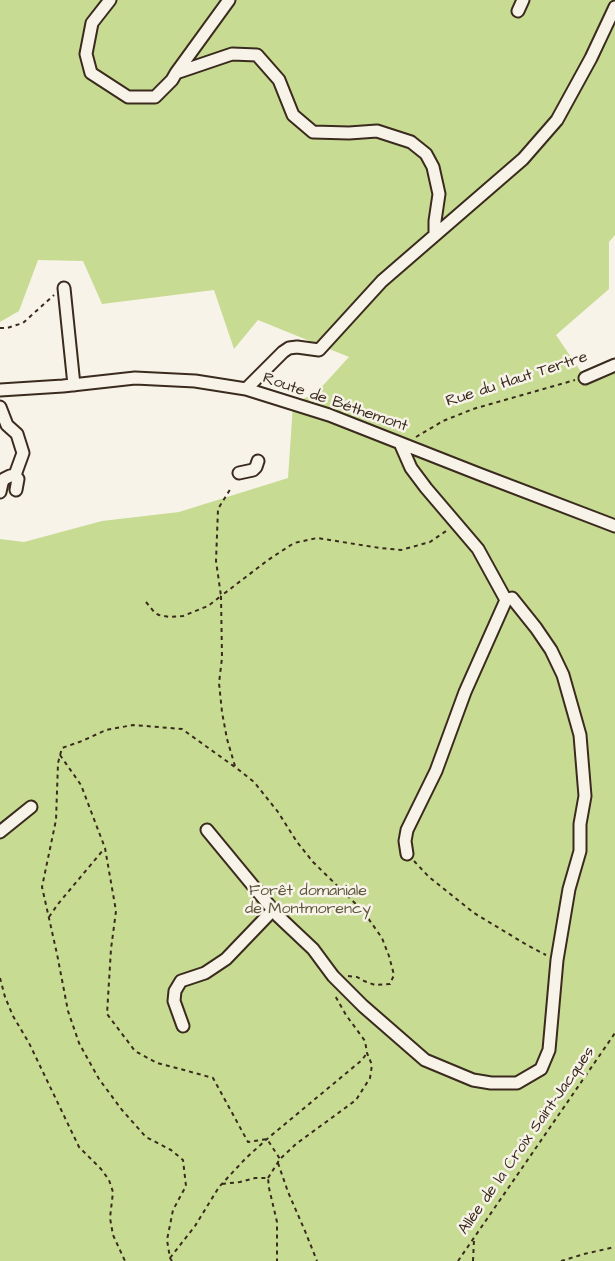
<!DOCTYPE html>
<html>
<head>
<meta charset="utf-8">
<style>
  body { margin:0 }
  canvas { display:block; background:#f7f3e8 }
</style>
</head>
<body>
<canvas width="615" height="1261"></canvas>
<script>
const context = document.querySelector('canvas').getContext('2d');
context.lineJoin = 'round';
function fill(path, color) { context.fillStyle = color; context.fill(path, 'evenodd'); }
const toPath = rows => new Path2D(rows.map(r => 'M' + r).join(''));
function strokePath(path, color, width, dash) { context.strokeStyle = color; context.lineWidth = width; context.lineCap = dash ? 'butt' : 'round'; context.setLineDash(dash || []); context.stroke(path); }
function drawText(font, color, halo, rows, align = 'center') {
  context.font = font + ' "Architects Daughter",sans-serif'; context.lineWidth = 5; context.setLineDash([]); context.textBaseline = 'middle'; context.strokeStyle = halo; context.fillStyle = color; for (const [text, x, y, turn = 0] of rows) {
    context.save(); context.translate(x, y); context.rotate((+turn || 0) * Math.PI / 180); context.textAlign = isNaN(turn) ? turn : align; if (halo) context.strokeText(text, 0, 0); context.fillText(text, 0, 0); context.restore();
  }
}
fill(toPath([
  [0,0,615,0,615,235,609,242,609,289,556,335,584,376,612,366,615,372,615,1261,0,1261,0,539,24,542,102,521,179,512,288,478,293,404,317,392,349,357,258,320,234,349,214,290,102,304,83,261,38,260,19,311,0,322]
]), '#c7dc92');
const minor = toPath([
  [110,0,92,23,86,54,91,73,128,97,155,97,172,80,176,73,229,0],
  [518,11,523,0],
  [176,73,232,54,257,55,279,80,293,115,313,132,349,133,377,131,411,142,426,154,433,167,439,194,435,221,435,235],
  [64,288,74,385],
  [585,378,615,365],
  [246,389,283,352,289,348,297,347,319,350,382,281,523,159,557,120,591,58,615,7],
  [0,390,63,386,135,378,195,381,246,389,329,415,479,474,615,526],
  [0,407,7,425,17,434,23,453,15,475,10,476,4,479,2,483,0,492],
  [400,443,411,468,426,488,478,549,506,600],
  [239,473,253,470,256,467,258,461],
  [15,475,18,479,16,490],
  [207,830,278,916,313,949,333,976,363,1006,425,1060,473,1080,491,1083,517,1083,541,1069,549,1050,557,960,569,889,580,851,580,824,585,796,580,735,563,675,551,650,536,628,512,598,506,600,465,692,436,771,407,830,405,841,407,854],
  [0,832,31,807],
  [183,1026,174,1001,175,991,181,981,205,973,226,959,273,910]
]);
strokePath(minor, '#3b2a1e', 15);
strokePath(toPath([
  [0,328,7,328,23,323,54,295],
  [416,437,443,421,473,409,575,380],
  [146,602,155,613,159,615,169,617,183,616,208,606,221,596,216,561,218,509,231,488],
  [60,755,81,785,105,848,116,911,111,949,107,1014,135,1051,157,1063,184,1070,213,1078,248,1142,267,1139,280,1159],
  [235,766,227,739,222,712,219,683,222,658,221,596,268,560,294,543,317,538,380,548,401,550,430,542,449,529],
  [414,861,429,877,474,913,527,945,546,955],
  [49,917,58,904,104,849],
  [0,978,5,997,13,1016,29,1043,79,1147,101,1169,109,1180,113,1192,110,1218,113,1235,125,1261],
  [278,1163,288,1192,305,1231,317,1261],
  [268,1178,280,1159,296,1144,356,1100,370,1078,372,1065,367,1053,365,1041,346,1015,334,994],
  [222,1184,240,1182,255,1178,268,1178,269,1188,277,1222,277,1261],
  [170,1258,195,1226,219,1187,246,1158,267,1139,362,1060,367,1053],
  [172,1261,170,1258,167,1240,173,1210,186,1186,183,1160,171,1150,146,1137,122,1110,99,1079,79,1043,68,1011,57,954,42,887,56,820,58,763,62,748,82,741,106,730,133,725,182,729,239,770,254,782,278,812,297,842,313,862,363,911,382,938,389,956,394,975,390,984,375,985,364,981,357,977,348,976],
  [458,1261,615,1033],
  [473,1261,474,1240],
  [561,1261,584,1254,615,1247]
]), '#3b2a1e', 2, [4, 4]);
strokePath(minor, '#f7f3e8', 11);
drawText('16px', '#3b2a1e', '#f7f3e8', [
  ["Rue du Haut Tertre",517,380,-18],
  ["Route de Béthemont",335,403,19],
  ["Allée de la Croix Saint-Jacques",527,1141,-55]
]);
drawText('16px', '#5e563b', '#f7f3e8', [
  ["Forêt domaniale",308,892],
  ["de Montmorency",308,910]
]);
</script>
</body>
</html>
